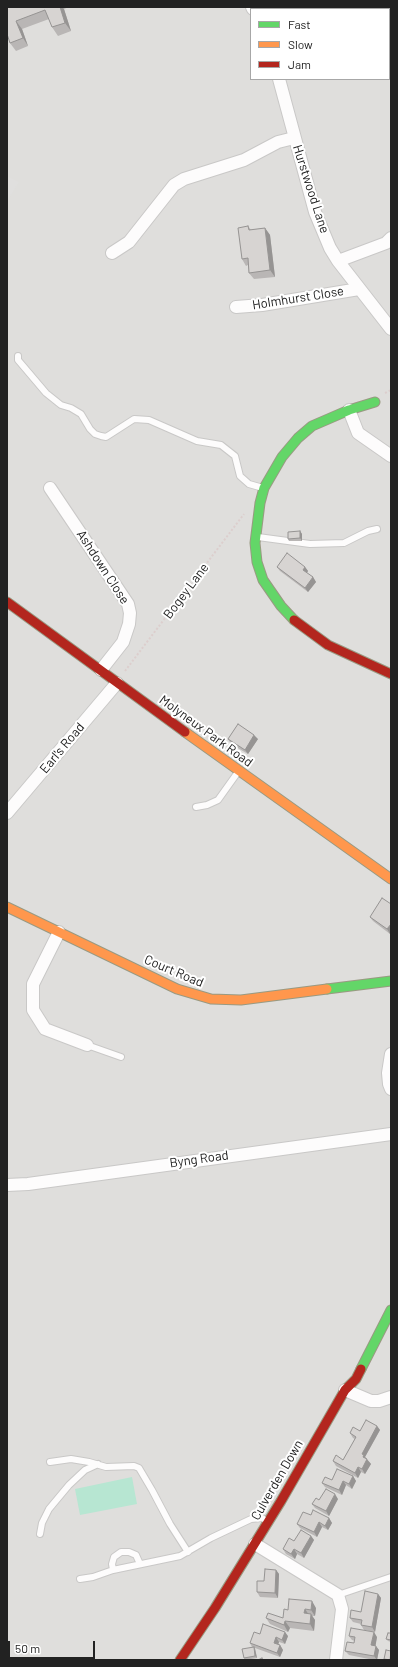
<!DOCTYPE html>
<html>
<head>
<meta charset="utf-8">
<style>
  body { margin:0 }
  #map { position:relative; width:398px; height:1667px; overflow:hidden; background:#f0eeeb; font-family:Barlow,sans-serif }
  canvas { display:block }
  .frame { position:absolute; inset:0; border:8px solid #222; pointer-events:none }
  .legend { position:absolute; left:250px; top:8px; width:140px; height:72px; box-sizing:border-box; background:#fff; border:1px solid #a7a7a7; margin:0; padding:5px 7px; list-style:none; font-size:12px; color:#222 }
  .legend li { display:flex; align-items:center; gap:8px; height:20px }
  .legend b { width:20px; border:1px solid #a7a7a7 }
  .scale { position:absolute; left:8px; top:1641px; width:87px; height:18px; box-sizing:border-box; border:2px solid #222; border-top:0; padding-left:5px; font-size:12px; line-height:14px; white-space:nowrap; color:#222; -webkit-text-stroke:3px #fff; paint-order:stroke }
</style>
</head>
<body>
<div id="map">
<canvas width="398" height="1667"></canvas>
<div class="frame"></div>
<ul class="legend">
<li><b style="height:5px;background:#63d668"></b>Fast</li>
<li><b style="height:5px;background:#ff974d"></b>Slow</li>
<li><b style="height:5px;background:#b3261e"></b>Jam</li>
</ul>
<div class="scale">50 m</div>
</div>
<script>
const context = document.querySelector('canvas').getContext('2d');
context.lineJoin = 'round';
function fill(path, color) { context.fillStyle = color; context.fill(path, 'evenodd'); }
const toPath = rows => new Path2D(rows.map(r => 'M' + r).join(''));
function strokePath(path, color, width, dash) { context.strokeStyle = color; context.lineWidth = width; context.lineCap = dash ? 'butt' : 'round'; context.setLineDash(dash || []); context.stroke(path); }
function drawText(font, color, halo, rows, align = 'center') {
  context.font = font + ' Barlow,sans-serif'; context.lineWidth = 4; context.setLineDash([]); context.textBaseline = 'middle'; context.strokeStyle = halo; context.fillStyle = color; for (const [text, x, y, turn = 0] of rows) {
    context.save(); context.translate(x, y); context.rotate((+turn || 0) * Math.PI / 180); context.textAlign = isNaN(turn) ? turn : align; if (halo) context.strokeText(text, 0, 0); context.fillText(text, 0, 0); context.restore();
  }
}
fill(toPath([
  [7,7,391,7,391,1660,7,1660],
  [251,9,389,9,389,79,251,79]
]), '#dfdedc');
fill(toPath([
  [132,1477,137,1504,80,1515,75,1489]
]), '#b7e6d2');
fill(toPath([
  [7,176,19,182,7,201]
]), '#e0dfde');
const lane = toPath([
  [18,356,18,360,46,393,61,405,71,408,81,414,90,429,95,434,101,436,106,437,134,419,149,420,197,441,221,445,235,456,240,476,249,484,263,488],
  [258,537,310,544,344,543,368,531,377,529],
  [196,807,207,805,218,800,238,772],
  [87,1045,121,1057],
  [50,1462,71,1459,89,1462,106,1467,134,1466,139,1468,152,1490,170,1524,188,1552],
  [40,1534,42,1523,49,1509,69,1485,85,1470,98,1464],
  [113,1570,112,1564,114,1557,121,1552,129,1552,136,1555,140,1564],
  [80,1579,93,1577,113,1570,180,1556,211,1538,251,1519,262,1518,267,1521],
  [338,1595,391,1577]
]);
const street = toPath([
  [252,7,253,9],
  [279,79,315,212,330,248,338,261,391,329],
  [112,253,129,242,174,185,184,179,244,160,278,142,294,138],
  [338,261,386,243,391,238],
  [236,307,262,305,359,289],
  [349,410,358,433,391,456],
  [50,488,128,604,130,613,129,624,123,642,101,670],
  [7,813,117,683],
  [59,932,33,984,33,1010,45,1029,87,1045],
  [391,1054,388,1073,389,1084,391,1089],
  [7,1185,28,1184,391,1134],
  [345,1390,371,1401,379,1401,391,1397],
  [255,1544,338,1595,342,1609,336,1660]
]);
const fast = toPath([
  [294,620,281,606,263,580,257,562,255,543,260,503,264,488,282,457,298,438,312,426,349,410,375,402],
  [327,989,391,981],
  [361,1369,391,1310]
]);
const slow = toPath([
  [185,732,391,879],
  [7,907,177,989,211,999,241,1000,327,989]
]);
const jam = toPath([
  [7,602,185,732],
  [294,620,328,645,391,674],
  [180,1660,215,1608,281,1501,345,1390,356,1379,361,1369]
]);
strokePath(lane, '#c9c8c7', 8);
strokePath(street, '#c9c8c7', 14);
strokePath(fast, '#999a82', 11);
strokePath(slow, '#999a82', 11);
strokePath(jam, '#999a82', 11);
strokePath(toPath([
  [385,393,391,390],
  [125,671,244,514]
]), '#dccecd', 2, [2, 2]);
strokePath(lane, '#fdfcfc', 6);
strokePath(street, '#fdfcfc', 12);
strokePath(fast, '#63d668', 9);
strokePath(slow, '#ff974d', 9);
strokePath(jam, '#b3261e', 9);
fill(toPath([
  [7,7,69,7,64,9,71,31,58,36,52,27,49,19,22,29,28,46,16,51,10,43],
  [248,226,251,230,265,228,270,235,275,277,254,279,249,273,248,265,246,266,242,259],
  [300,531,302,534,302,541,289,541,288,539],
  [277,567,305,567,308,571,307,573,313,577,316,582,308,592,280,571],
  [228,739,258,739,248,754,231,744],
  [391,904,391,933,390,934,373,921,370,917],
  [377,1426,380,1430,365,1457,371,1464,365,1474,361,1472,358,1478,336,1466,333,1461,343,1460,355,1439,353,1438,350,1433],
  [353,1476,356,1481,352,1489,346,1485,342,1495,325,1487,322,1483],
  [338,1499,329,1516,315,1508,312,1504,319,1500],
  [311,1515,329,1518,332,1523,328,1530,322,1527,317,1537,300,1528,297,1524],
  [311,1536,314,1540,304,1558,297,1554,295,1559,286,1554,283,1549,294,1541],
  [276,1570,279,1574,278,1598,260,1597,257,1592,264,1581],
  [378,1594,381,1598,375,1632,364,1630,361,1625,361,1624,353,1622,350,1618,361,1612],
  [316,1608,315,1616,312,1616,315,1620,314,1631,290,1628,288,1632,270,1624,266,1618,283,1618,288,1610],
  [391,1633,391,1642,388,1641,386,1639],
  [260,1634,288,1636,285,1644,279,1642,278,1645,280,1645,283,1650,280,1657,255,1648,257,1658,245,1660,244,1658,252,1647,250,1643],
  [349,1636,377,1637,375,1646,379,1650,377,1660,374,1660,349,1655,345,1651,354,1643,355,1641,352,1640]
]), '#b9b6b5');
fill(toPath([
  [60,7,62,7,64,9,71,31,65,23],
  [16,21,22,29,28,46,23,38],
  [265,228,270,235,275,277,270,270],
  [300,531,302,534,302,541,300,538],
  [305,567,308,571,306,574,303,570],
  [313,577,316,582,308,592,305,588],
  [254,735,258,739,248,754,245,750],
  [391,924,391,933,390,934,387,929],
  [377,1426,380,1430,365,1457,371,1464,365,1474,362,1469,362,1454],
  [358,1467,361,1472,358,1478,355,1473],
  [353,1476,356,1481,352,1489,349,1484],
  [343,1481,346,1485,342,1495,339,1490],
  [335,1494,338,1499,329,1516,326,1511],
  [329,1518,332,1523,328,1530,325,1526],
  [319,1522,322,1527,317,1537,314,1532],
  [311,1536,314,1540,304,1558,301,1553],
  [294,1549,297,1554,295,1559,291,1554],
  [276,1570,279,1574,278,1598,275,1593],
  [378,1594,381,1598,375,1632,372,1627],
  [312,1601,316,1608,315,1616,311,1610],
  [305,1609,309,1615,304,1613],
  [311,1614,315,1620,314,1631,310,1624],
  [285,1621,290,1628,288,1632,284,1625],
  [285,1632,288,1636,285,1644,282,1640],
  [374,1632,377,1637,375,1649,371,1645],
  [276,1637,279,1642,277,1648,274,1643],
  [280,1645,283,1650,280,1657,277,1653],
  [376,1646,379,1650,377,1660,374,1656],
  [254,1647,255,1649,257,1658,255,1656]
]), '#969493');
const building = toPath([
  [7,7,60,7,65,23,52,27,45,10,16,21,23,38,10,43,7,34,7,7],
  [248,226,249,230,265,228,270,270,249,273,248,258,242,259,238,228,248,226],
  [300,531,300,538,288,539,288,532,300,531],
  [287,553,305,567,303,570,313,577,305,588,277,567,287,553],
  [238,724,254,735,245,750,228,739,238,724],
  [382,898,391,904,391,924,387,929,370,917,382,898],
  [366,1420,377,1426,362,1454,364,1455,363,1457,367,1459,362,1469,358,1467,355,1473,333,1461,336,1455,343,1460,356,1437,350,1433,353,1427,360,1431,366,1420],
  [337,1469,353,1476,349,1484,343,1481,339,1490,322,1483,325,1477,332,1480,337,1469],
  [326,1489,335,1494,326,1511,312,1504,316,1498,319,1500,326,1489],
  [313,1510,329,1518,325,1526,319,1522,314,1532,297,1524,303,1512,311,1515,313,1510],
  [301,1530,311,1536,301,1553,294,1549,291,1554,283,1549,289,1538,294,1541,301,1530],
  [265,1569,276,1570,275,1593,257,1592,257,1581,264,1581,265,1569],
  [365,1591,378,1594,372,1627,361,1625,362,1620,350,1618,351,1610,361,1612,365,1591],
  [289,1599,312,1601,311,1610,305,1609,304,1613,311,1614,310,1624,285,1621,284,1625,266,1618,268,1613,283,1618,284,1609,288,1610,289,1599],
  [263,1624,285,1632,282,1640,276,1637,274,1643,280,1645,277,1653,250,1643,254,1632,260,1634,263,1624],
  [351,1628,374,1632,371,1645,376,1646,374,1656,345,1651,347,1642,354,1643,355,1637,349,1636,351,1628],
  [388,1633,391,1633,391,1640,386,1639,388,1633],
  [254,1647,255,1656,244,1658,242,1649,254,1647],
  [386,1650,391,1651,390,1660,384,1659,386,1650],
  [262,1658,263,1660,258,1660,262,1658]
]);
fill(building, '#d7d4d2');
strokePath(building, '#969493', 1);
drawText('13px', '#222', '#fff', [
  ["Hurstwood Lane",311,189,72],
  ["Holmhurst Close",298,298,-9],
  ["Ashdown Close",103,567,57],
  ["Bogey Lane",186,591,-53],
  ["Molyneux Park Road",206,731,36],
  ["Earl's Road",62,748,-50],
  ["Court Road",174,971,23],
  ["Byng Road",199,1159,-8],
  ["Culverden Down",277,1480,-60]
]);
</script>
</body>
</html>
